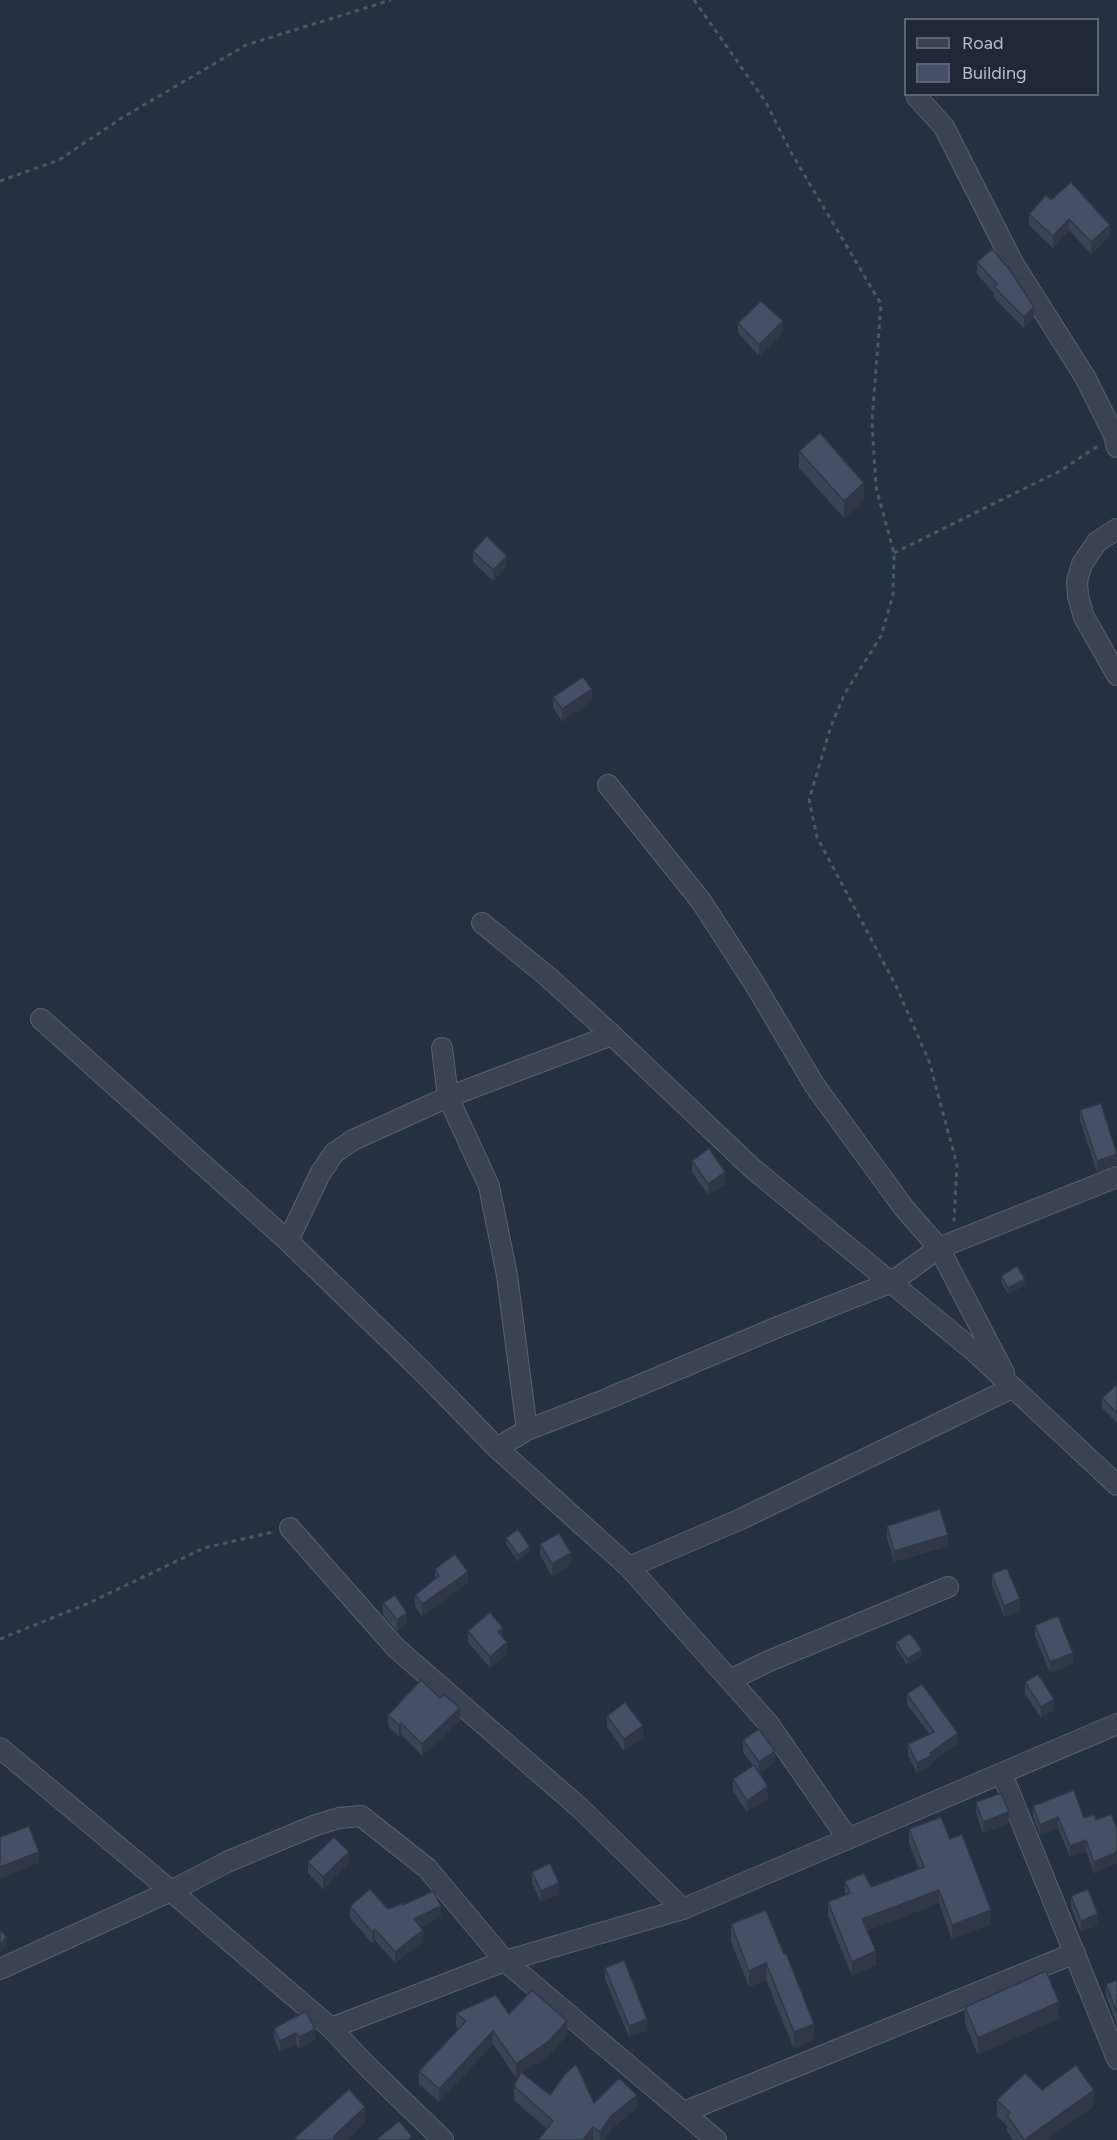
<!DOCTYPE html>
<html>
<head>
<meta charset="utf-8">
<style>
  body { margin:0 }
  #map { position:relative; width:1117px; height:2140px; overflow:hidden; background:#263043; font-family:Figtree,sans-serif }
  canvas { display:block }
  .legend { position:absolute; left:904px; top:18px; width:195px; height:78px; box-sizing:border-box; background:#1f2738; border:2px solid #5c6374; margin:0; padding:8px 10px; list-style:none; font-size:18px; color:#b8becd }
  .legend li { display:flex; align-items:center; gap:12px; height:30px }
  .legend b { width:30px; border:2px solid #5c6374 }
</style>
</head>
<body>
<div id="map">
<canvas width="1117" height="2140"></canvas>
<ul class="legend">
<li><b style="height:8px;background:#3b4253"></b>Road</li>
<li><b style="height:16px;background:#454f65"></b>Building</li>
</ul>
</div>
<script>
const context = document.querySelector('canvas').getContext('2d');
context.lineJoin = 'round';
const toPath = rows => new Path2D(rows.map(r => 'M' + r).join(''));
function strokePath(path, color, width, dash) { context.strokeStyle = color; context.lineWidth = width; context.lineCap = dash ? 'butt' : 'round'; context.setLineDash(dash || []); context.stroke(path); }
function fill(path, color) { context.fillStyle = color; context.fill(path, 'evenodd'); }
const minor = toPath([
  [917,97,944,127,1013,263,1085,377,1114,435,1117,447],
  [1117,529,1097,542,1082,564,1077,581,1078,596,1084,617,1117,675],
  [608,785,701,901,754,983,815,1086,904,1208,939,1248,1004,1373],
  [482,923,547,976,612,1035,752,1168,974,1351,1117,1485],
  [41,1019,288,1241,422,1371,497,1448,629,1567,768,1723,848,1839],
  [442,1048,448,1097,489,1186,507,1275,527,1430],
  [288,1241,320,1174,334,1153,353,1140,448,1097,612,1035],
  [497,1448,527,1430,602,1401,778,1327,892,1282,939,1248,1117,1177],
  [290,1528,396,1648,580,1808,683,1909],
  [629,1567,741,1519,1012,1388],
  [730,1680,769,1661,948,1587],
  [0,1748,171,1891,331,2028],
  [1002,1774,1117,2059],
  [0,1969,171,1891,229,1861,316,1825,339,1818,361,1816,427,1868,505,1961,716,2140],
  [684,2112,1075,1953],
  [443,2140,367,2066,331,2028,505,1961,683,1909,1117,1724]
]);
strokePath(minor, '#596070', 22);
strokePath(toPath([
  [694,0,765,101,792,154,881,304,872,422,876,487,894,553,893,595,881,636,845,693,831,726,809,800,817,837,896,986,929,1061,957,1165,954,1221],
  [0,181,59,160,120,119,246,45,391,0],
  [894,553,1060,471,1098,446],
  [0,1639,89,1603,204,1548,273,1532]
]), '#475b61', 3, [4.5, 4.5]);
strokePath(minor, '#3b4253', 20);
fill(toPath([
  [1051,200,1110,236,1091,254,1069,230,1053,248,1029,225,1029,214],
  [977,262,1034,318,1024,328,994,298,994,293,977,274],
  [738,323,783,332,759,356,738,333],
  [799,451,864,500,844,518,799,468],
  [473,551,507,567,493,581,473,562],
  [553,697,592,701,562,721,553,708],
  [1080,1110,1117,1153,1117,1165,1097,1172,1080,1121],
  [692,1161,725,1184,708,1195,692,1172],
  [1001,1276,1025,1285,1008,1294,1001,1282],
  [1117,1384,1117,1423,1102,1408,1102,1398],
  [887,1526,948,1546,894,1562,887,1538],
  [506,1538,530,1552,518,1561,506,1544],
  [540,1544,571,1565,552,1576,540,1555],
  [435,1569,468,1583,422,1616,415,1606,415,1595,435,1579],
  [992,1574,1020,1611,1004,1617,992,1585],
  [383,1603,407,1624,397,1631,383,1615],
  [1035,1625,1073,1664,1050,1673,1035,1636],
  [468,1631,507,1654,490,1668,468,1642],
  [896,1642,922,1656,907,1665,896,1648],
  [1025,1682,1054,1710,1041,1718,1025,1694],
  [907,1694,958,1743,931,1763,931,1766,917,1773,908,1755,908,1744,929,1734,907,1704],
  [388,1715,460,1720,422,1756,401,1734,399,1737,388,1726],
  [607,1716,643,1737,624,1751,607,1727],
  [743,1740,775,1762,760,1773,768,1798,747,1812,733,1791,733,1779,753,1766,743,1752],
  [976,1802,1009,1824,983,1833,976,1813],
  [1033,1806,1096,1820,1117,1828,1117,1863,1094,1873,1086,1851,1070,1857,1058,1828,1040,1835,1033,1817],
  [909,1829,950,1839,991,1924,952,1939,939,1903,867,1931,876,1965,852,1976,828,1916,828,1902,845,1895,845,1881,871,1887,919,1869,909,1843],
  [308,1862,349,1863,323,1889,308,1873],
  [532,1872,559,1894,541,1902,532,1883],
  [1071,1896,1098,1925,1081,1932,1071,1907],
  [403,1905,441,1917,421,1927,423,1941,395,1963,375,1940,372,1943,350,1918,350,1906,388,1909],
  [766,1910,814,2040,794,2049,766,1980,749,1987,731,1941,731,1924],
  [605,1968,647,2030,629,2037,605,1979],
  [1117,1980,1117,2025,1106,1996,1106,1984],
  [965,2007,1059,2018,978,2055,965,2024],
  [456,2013,509,2014,567,2035,549,2055,522,2073,550,2095,594,2103,637,2108,611,2129,604,2140,538,2140,547,2129,514,2100,514,2086,519,2076,516,2078,493,2044,439,2102,419,2084,419,2071,459,2029,456,2026],
  [274,2028,315,2029,315,2040,299,2049,296,2044,280,2052,274,2039],
  [1042,2090,1094,2106,1046,2140,1013,2140,1007,2131,1007,2126,997,2116,997,2100]
]), '#3b4457');
fill(toPath([
  [1069,219,1069,230,1053,248,1053,236],
  [1110,225,1110,236,1091,254,1091,242],
  [1034,307,1034,318,1024,328,1024,317],
  [783,321,783,332,759,356,759,345],
  [864,483,864,500,844,518,844,501],
  [507,556,507,567,493,581,493,570],
  [592,689,592,701,562,721,562,709],
  [1117,1154,1117,1165,1097,1172,1097,1161],
  [725,1172,725,1184,708,1195,708,1184],
  [1025,1279,1025,1285,1008,1294,1008,1288],
  [948,1535,948,1546,894,1562,894,1551],
  [530,1547,530,1552,518,1561,518,1555],
  [571,1553,571,1565,552,1576,552,1564],
  [468,1572,468,1583,422,1616,422,1604],
  [1020,1599,1020,1611,1004,1617,1004,1606],
  [407,1613,407,1624,397,1631,397,1620],
  [503,1628,503,1639,498,1632],
  [507,1642,507,1654,490,1668,490,1657],
  [922,1650,922,1656,907,1665,907,1659],
  [1073,1653,1073,1664,1050,1673,1050,1662],
  [1054,1699,1054,1710,1041,1718,1041,1707],
  [460,1708,460,1720,422,1756,422,1744],
  [401,1723,401,1734,399,1737,399,1725],
  [643,1726,643,1737,624,1751,624,1739],
  [958,1733,958,1743,931,1763,931,1766,917,1773,917,1763],
  [775,1751,775,1762,759,1774,759,1762],
  [768,1786,768,1798,747,1812,747,1801],
  [1009,1812,1009,1824,983,1833,983,1822],
  [1058,1817,1058,1828,1040,1835,1040,1825],
  [1086,1840,1086,1851,1070,1857,1070,1846],
  [39,1852,39,1863,0,1879,0,1867],
  [349,1852,349,1863,323,1889,323,1877],
  [1117,1852,1117,1863,1094,1873,1094,1862],
  [559,1883,559,1894,541,1902,541,1891],
  [939,1890,939,1903,862,1933,862,1919],
  [441,1906,441,1917,414,1930,414,1919],
  [991,1910,991,1924,952,1939,952,1925],
  [1098,1914,1098,1925,1081,1932,1081,1921],
  [375,1929,375,1940,372,1943,372,1932],
  [423,1930,423,1941,395,1963,395,1952],
  [7,1937,7,1946,0,1953,0,1944],
  [876,1951,876,1965,852,1976,852,1962],
  [766,1963,766,1980,749,1987,749,1971],
  [1059,2002,1059,2018,978,2055,978,2038],
  [647,2019,647,2030,629,2037,629,2026],
  [567,2021,567,2035,549,2055,516,2078,516,2064],
  [814,2024,814,2040,794,2049,794,2032],
  [315,2029,315,2040,299,2049,299,2037],
  [493,2031,493,2044,439,2102,439,2089],
  [296,2033,296,2044,280,2052,280,2041],
  [1094,2090,1094,2106,1046,2140,1024,2140],
  [637,2095,637,2108,611,2129,604,2140,600,2140,600,2132,611,2116],
  [365,2107,365,2123,347,2140,333,2140,333,2137],
  [593,2127,593,2140,583,2140]
]), '#303747');
const building = toPath([
  [1071,182,1110,225,1091,242,1069,219,1053,236,1029,214,1046,195,1051,200,1071,182],
  [992,249,1010,270,1034,307,1024,317,994,287,997,284,977,262,992,249],
  [761,301,783,321,759,345,738,323,761,301],
  [820,433,864,483,844,501,799,451,820,433],
  [487,536,507,556,493,570,473,551,487,536],
  [583,677,592,689,562,709,553,697,583,677],
  [1101,1103,1117,1154,1097,1161,1080,1110,1101,1103],
  [709,1148,725,1172,708,1184,692,1161,709,1148],
  [1017,1266,1025,1279,1008,1288,1001,1276,1017,1266],
  [1117,1384,1117,1413,1102,1398,1117,1384],
  [940,1509,948,1535,894,1551,887,1526,940,1509],
  [518,1529,530,1547,518,1555,506,1538,518,1529],
  [559,1533,571,1553,552,1564,540,1544,559,1533],
  [455,1554,468,1572,422,1604,415,1595,439,1576,435,1569,455,1554],
  [1007,1568,1020,1599,1004,1606,992,1574,1007,1568],
  [395,1595,407,1613,397,1620,383,1603,395,1595],
  [490,1612,503,1628,498,1632,507,1642,490,1657,468,1631,490,1612],
  [1058,1616,1073,1653,1050,1662,1035,1625,1058,1616],
  [910,1633,922,1650,907,1659,896,1642,910,1633],
  [1038,1674,1054,1699,1041,1707,1025,1682,1038,1674],
  [421,1680,440,1698,444,1694,460,1708,422,1744,401,1723,399,1725,388,1715,421,1680],
  [922,1684,958,1733,930,1753,931,1756,917,1763,908,1744,934,1732,907,1694,922,1684],
  [625,1702,643,1726,624,1739,607,1716,625,1702],
  [759,1729,775,1751,759,1762,743,1740,759,1729],
  [754,1765,768,1786,747,1801,733,1779,754,1765],
  [1074,1790,1084,1818,1094,1814,1096,1820,1111,1814,1117,1828,1117,1852,1094,1862,1086,1840,1070,1846,1058,1817,1040,1825,1033,1806,1074,1790],
  [1001,1793,1009,1812,983,1822,976,1802,1001,1793],
  [941,1817,950,1839,962,1834,991,1910,952,1925,939,1890,862,1919,876,1951,852,1962,828,1902,850,1893,845,1881,864,1873,871,1887,924,1867,909,1829,941,1817],
  [29,1826,39,1852,0,1867,0,1837,29,1826],
  [334,1837,349,1852,323,1877,308,1862,334,1837],
  [550,1863,559,1883,541,1891,532,1872,550,1863],
  [370,1889,388,1909,403,1903,403,1905,433,1891,441,1906,414,1919,423,1930,395,1952,375,1929,372,1932,350,1906,370,1889],
  [1088,1889,1098,1914,1081,1921,1071,1896,1088,1889],
  [766,1910,784,1954,786,1953,814,2024,794,2032,766,1963,749,1971,731,1924,766,1910],
  [0,1930,7,1937,0,1944,0,1930],
  [624,1960,647,2019,629,2026,605,1968,624,1960],
  [1046,1971,1059,2002,978,2038,965,2007,1046,1971],
  [1117,1980,1117,2013,1106,1984,1117,1980],
  [532,1990,567,2021,549,2041,516,2064,493,2031,439,2089,419,2071,466,2021,456,2013,496,1995,509,2014,532,1990],
  [306,2011,315,2029,299,2037,296,2033,280,2041,274,2028,306,2011],
  [576,2064,594,2103,619,2078,637,2095,611,2116,600,2132,593,2127,583,2140,538,2140,553,2121,514,2086,521,2072,550,2095,564,2075,576,2064],
  [1076,2065,1094,2090,1024,2140,1007,2115,1010,2113,997,2100,1025,2073,1042,2090,1076,2065],
  [349,2089,365,2107,333,2137,336,2140,297,2140,295,2138,349,2089],
  [399,2121,412,2136,408,2140,376,2140,399,2121]
]);
fill(building, '#454f65');
strokePath(building, '#303747', 1.5);
</script>
</body>
</html>
